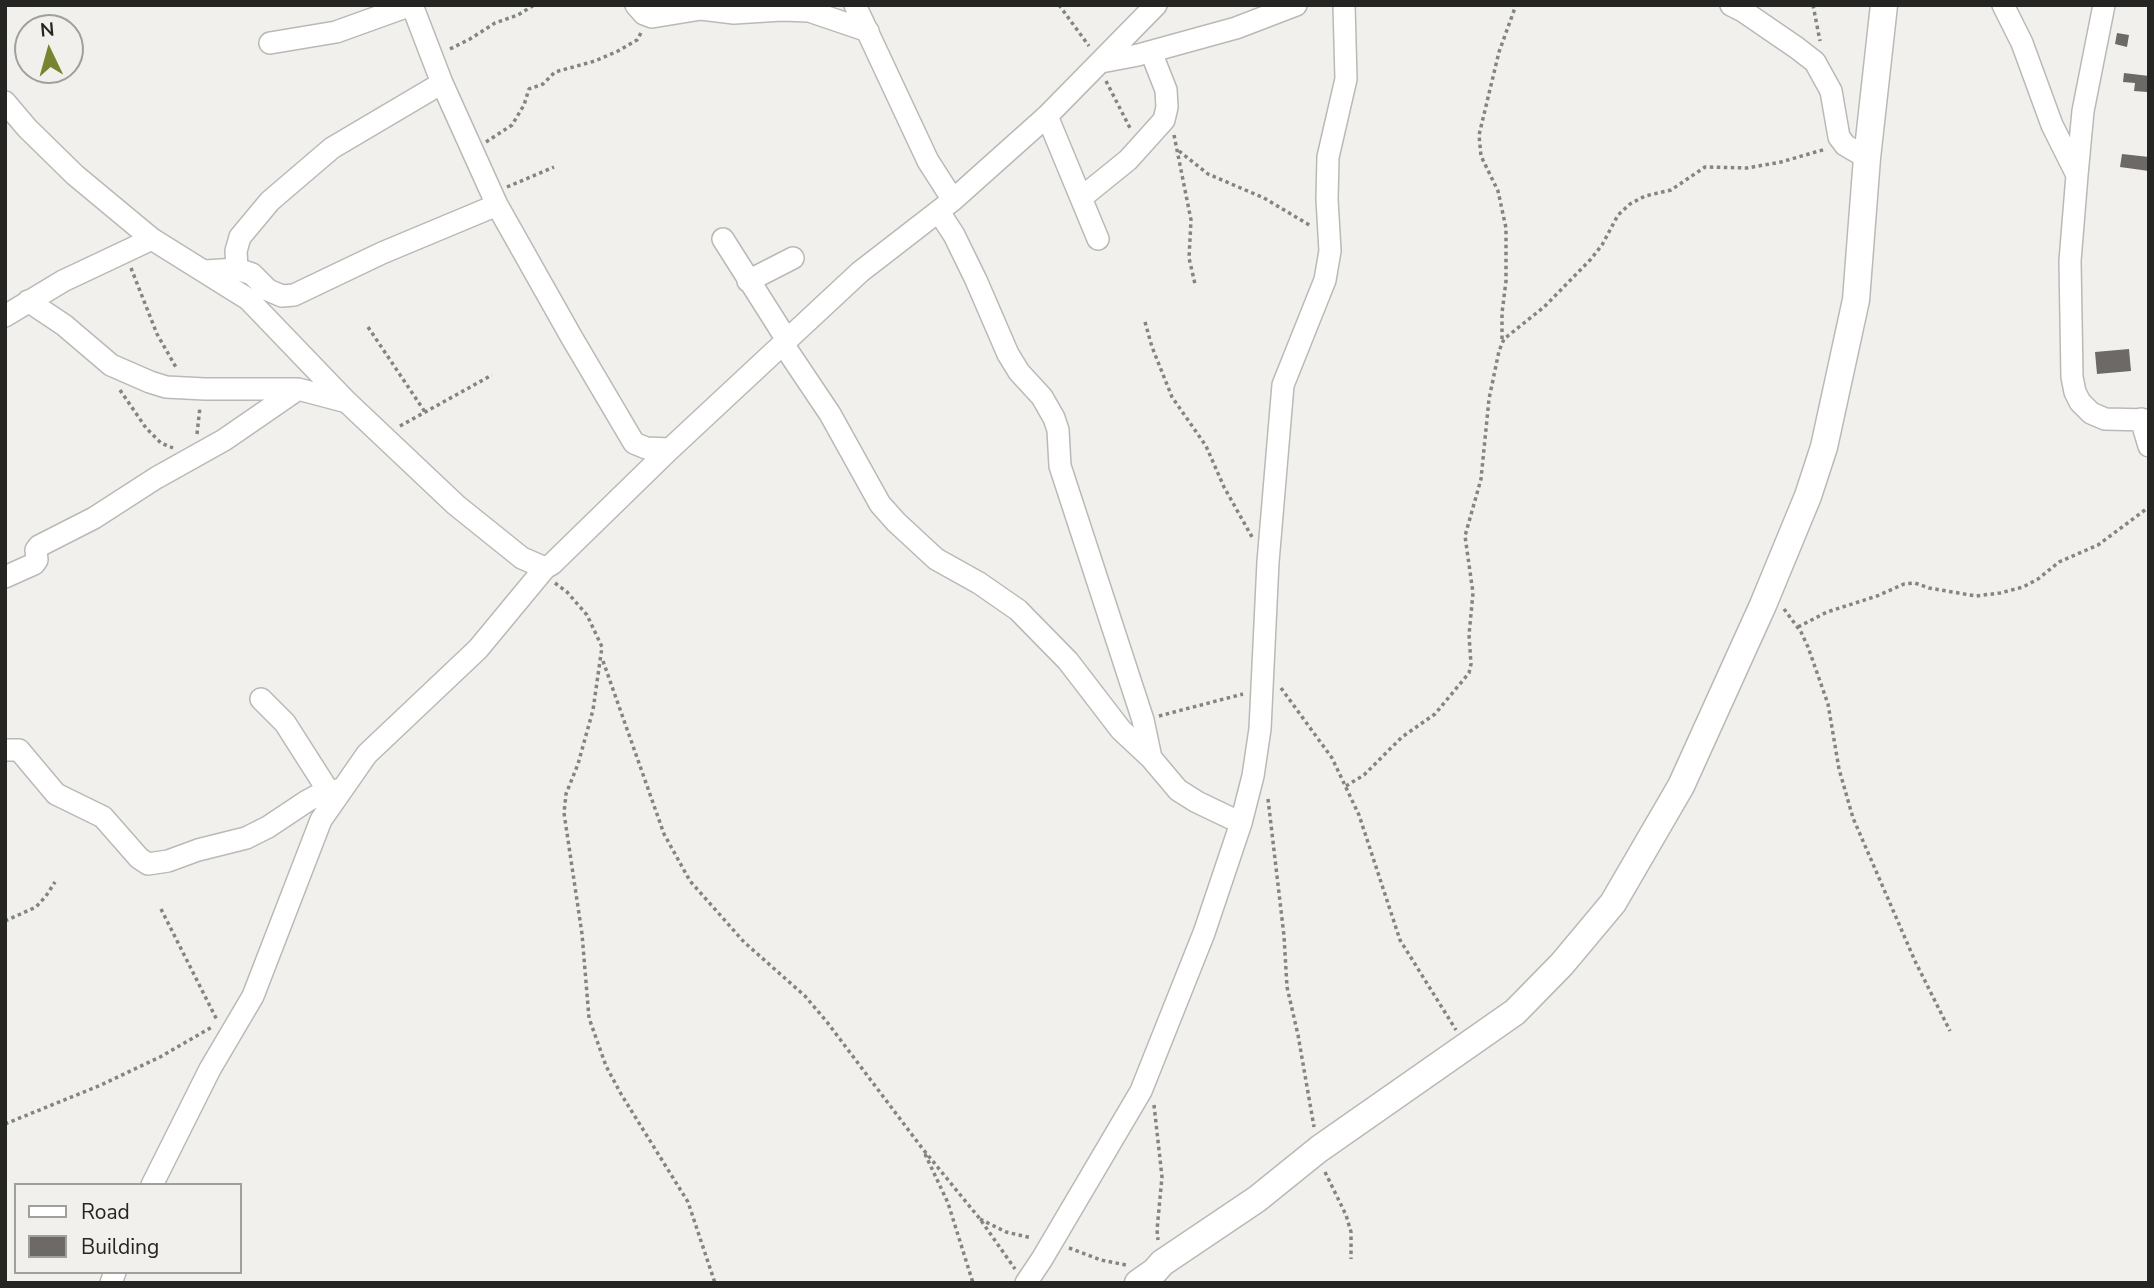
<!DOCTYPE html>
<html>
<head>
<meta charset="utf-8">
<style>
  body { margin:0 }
  #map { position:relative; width:2154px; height:1288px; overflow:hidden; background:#f1f0ec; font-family:"Nunito Sans",sans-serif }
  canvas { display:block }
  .frame { position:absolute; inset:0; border:7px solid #252523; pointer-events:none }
  .legend { position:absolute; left:14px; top:1183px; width:228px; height:91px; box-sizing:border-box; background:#f1f0ec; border:2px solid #9f9f9c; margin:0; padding:9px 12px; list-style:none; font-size:21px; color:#252523 }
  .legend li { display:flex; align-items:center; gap:14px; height:35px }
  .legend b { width:35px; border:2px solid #9f9f9c }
  .north { position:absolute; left:14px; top:14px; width:70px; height:70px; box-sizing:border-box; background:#f1f0ec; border:2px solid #9f9f9c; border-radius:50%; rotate:355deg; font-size:19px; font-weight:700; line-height:28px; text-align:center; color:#252523 }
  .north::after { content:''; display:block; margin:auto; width:24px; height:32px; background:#7a832f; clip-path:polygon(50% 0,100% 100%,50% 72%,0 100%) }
</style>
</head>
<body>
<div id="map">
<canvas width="2154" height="1288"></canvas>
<div class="frame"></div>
<ul class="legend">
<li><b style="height:9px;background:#fff"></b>Road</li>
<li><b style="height:19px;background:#6c6967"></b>Building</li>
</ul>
<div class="north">N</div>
</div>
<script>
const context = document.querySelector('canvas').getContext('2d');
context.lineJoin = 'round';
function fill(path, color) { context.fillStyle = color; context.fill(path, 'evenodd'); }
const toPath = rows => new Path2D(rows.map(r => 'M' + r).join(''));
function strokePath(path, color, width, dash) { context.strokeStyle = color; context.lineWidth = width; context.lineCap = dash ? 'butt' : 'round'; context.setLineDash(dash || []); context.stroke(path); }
fill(toPath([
  [2117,33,2129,35,2127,47,2115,44],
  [2124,73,2149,76,2147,92,2134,91,2135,83,2123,82],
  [2122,154,2149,157,2149,171,2120,167],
  [2129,349,2131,371,2097,374,2095,352]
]), '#6c6967');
const minor = toPath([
  [412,5,442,83,497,205,572,338,634,443,646,448,670,449],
  [636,5,644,14,652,17,701,9,734,13,782,10,809,11,868,31],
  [855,5,928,161,953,200],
  [1731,5,1743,11,1797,48,1815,62,1831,91,1839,137,1845,145,1867,158],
  [2003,5,2022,43,2052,125,2077,175,2070,261,2072,377,2075,392,2080,402,2091,413,2105,419,2149,420],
  [270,43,336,32,411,5],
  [1101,62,1138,55,1236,28,1296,5],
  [5,102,27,128,75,175,152,239,248,299,347,402,456,505,522,558,545,568,552,564,670,449,860,272,953,200,1047,116,1156,5],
  [1047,116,1098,239],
  [2077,175,2083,111,2104,5],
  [1081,198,1128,160,1164,120,1167,107,1166,90,1151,52],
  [939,212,954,235,976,280,1008,354,1019,372,1042,397,1054,418,1058,430,1060,466,1143,720,1151,758,1178,790,1197,802,1241,823],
  [723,239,787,340],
  [237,269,236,251,240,237,270,201,332,148,442,83],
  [205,271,237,269,252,274,268,290,282,296,294,295,382,253,497,205],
  [748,281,793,258],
  [28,301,64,325,111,365,150,382,166,387,205,389,298,389,347,402],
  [5,316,63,281,152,239],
  [783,344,830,414,880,504,896,522,936,559,979,583,1018,610,1068,661,1121,730,1151,758],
  [2141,419,2149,446],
  [5,577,34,564,37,560,36,550,39,546,94,518,156,478,224,440,298,389],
  [261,699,285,723,329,792],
  [5,750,19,750,56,794,103,817,139,858,148,864,168,861,198,850,246,838,268,827,307,801,322,793,342,789],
  [152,1185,210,1069,253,996,321,820,367,754,478,649,545,568],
  [111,1283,115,1272],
  [1026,1283,1042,1259,1141,1091,1204,933,1241,823,1253,776,1260,729,1268,562,1283,385,1325,280,1330,251,1327,199,1328,157,1346,79,1344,5]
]);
const tertiary = toPath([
  [1138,1283,1155,1271,1162,1263,1257,1199,1319,1149,1515,1012,1562,964,1613,903,1681,786,1763,605,1808,496,1824,447,1856,300,1867,158,1884,5]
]);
strokePath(minor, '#bab9b6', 24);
strokePath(tertiary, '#bab9b6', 29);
strokePath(toPath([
  [1059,5,1089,46],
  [1813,5,1820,41],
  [450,49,470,39,495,23,518,15,534,5],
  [1106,81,1131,130],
  [1174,135,1191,220,1189,258,1195,284],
  [486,142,512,125,524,105,529,89,543,84,555,72,595,61,618,51,637,40,642,31],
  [1179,151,1208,174,1264,198,1311,226],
  [507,187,554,167],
  [131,268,157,334,177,369],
  [1145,322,1152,347,1172,397,1206,446,1224,487,1252,537],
  [368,327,425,412],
  [1502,339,1502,313,1506,281,1506,228,1498,191,1481,156,1479,135,1499,52,1516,5],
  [120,390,146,428,161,443,173,448],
  [400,426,492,375],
  [197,434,200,407],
  [555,583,567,592,587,615,602,647,593,710,578,764,566,794,564,813,582,934,589,1018,606,1066,621,1094,688,1202,715,1283],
  [1784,609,1801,632,1808,647,1828,704,1839,769,1853,818,1915,961,1950,1031],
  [1798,627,1827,612,1877,596,1904,584,1915,583,1929,588,1976,596,2000,593,2023,587,2038,579,2059,562,2098,545,2149,507],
  [603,661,664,834,690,881,744,942,805,996,827,1022,922,1148,980,1219,1015,1269],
  [1281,688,1332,758,1359,815,1400,940,1456,1030],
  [1159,716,1243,694],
  [1346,786,1364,775,1402,737,1435,714,1469,673,1471,664,1469,635,1473,593,1465,536,1481,479,1489,399,1499,351,1504,339,1544,307,1591,259,1602,245,1618,215,1630,204,1645,196,1671,190,1705,167,1747,168,1781,162,1826,149],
  [1268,799,1284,936,1287,987,1298,1035,1314,1127],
  [161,909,217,1020],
  [5,921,36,907,46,896,55,882],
  [1154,1105,1162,1177,1157,1230,1158,1240],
  [5,1124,101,1085,160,1057,212,1027],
  [925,1154,948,1203,973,1283],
  [1325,1172,1346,1215,1351,1232,1351,1259],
  [980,1219,1006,1232,1032,1238],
  [1069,1248,1101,1260,1126,1265]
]), '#848481', 3.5, [3.5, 3.5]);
strokePath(minor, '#fff', 21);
strokePath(tertiary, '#fff', 26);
</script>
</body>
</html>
